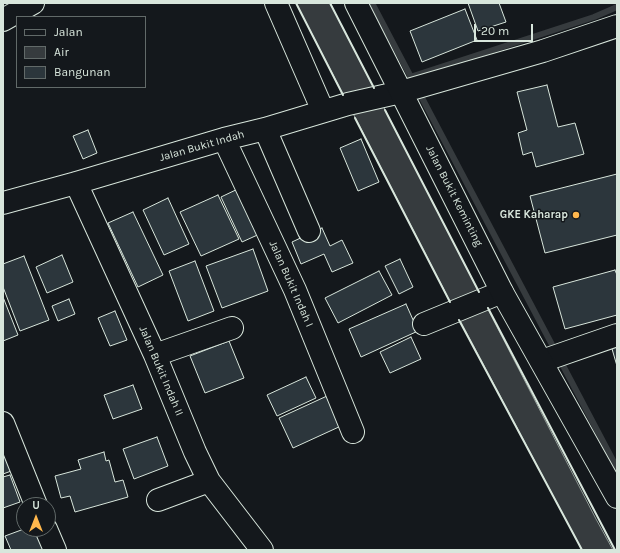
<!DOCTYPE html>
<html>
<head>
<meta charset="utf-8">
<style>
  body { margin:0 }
  #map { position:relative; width:620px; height:553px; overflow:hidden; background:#14181c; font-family:Karla,sans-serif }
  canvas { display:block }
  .frame { position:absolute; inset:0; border:4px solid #d8e6dc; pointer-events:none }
  .legend { position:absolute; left:16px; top:16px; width:130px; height:72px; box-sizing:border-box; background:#14181c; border:1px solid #626a69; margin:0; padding:5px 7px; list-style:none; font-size:12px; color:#d8e6dc }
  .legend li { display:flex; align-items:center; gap:8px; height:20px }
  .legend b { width:20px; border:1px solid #626a69 }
  .north { position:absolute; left:16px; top:497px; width:40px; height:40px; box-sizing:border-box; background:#14181c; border:1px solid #626a69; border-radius:50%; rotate:0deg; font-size:11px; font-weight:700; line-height:16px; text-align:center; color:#d8e6dc }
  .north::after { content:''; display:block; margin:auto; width:14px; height:18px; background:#ffb74d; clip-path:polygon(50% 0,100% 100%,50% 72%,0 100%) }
  .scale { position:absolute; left:474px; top:24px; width:59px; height:18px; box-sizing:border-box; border:2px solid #d8e6dc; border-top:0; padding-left:5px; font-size:12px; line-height:14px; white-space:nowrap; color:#d8e6dc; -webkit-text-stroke:3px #14181c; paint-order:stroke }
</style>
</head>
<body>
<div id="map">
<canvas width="620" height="553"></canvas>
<div class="frame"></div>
<ul class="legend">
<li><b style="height:5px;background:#14181c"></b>Jalan</li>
<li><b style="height:11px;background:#363b3e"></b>Air</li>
<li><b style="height:11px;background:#2c363c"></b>Bangunan</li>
</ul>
<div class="north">U</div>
<div class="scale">20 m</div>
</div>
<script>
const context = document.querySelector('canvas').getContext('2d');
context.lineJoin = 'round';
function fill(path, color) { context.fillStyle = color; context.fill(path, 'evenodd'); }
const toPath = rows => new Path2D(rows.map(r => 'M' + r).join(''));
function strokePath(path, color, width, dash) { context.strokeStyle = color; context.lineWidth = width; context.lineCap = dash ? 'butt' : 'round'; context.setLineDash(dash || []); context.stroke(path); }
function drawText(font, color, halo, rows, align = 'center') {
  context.font = font + ' Karla,sans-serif'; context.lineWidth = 3; context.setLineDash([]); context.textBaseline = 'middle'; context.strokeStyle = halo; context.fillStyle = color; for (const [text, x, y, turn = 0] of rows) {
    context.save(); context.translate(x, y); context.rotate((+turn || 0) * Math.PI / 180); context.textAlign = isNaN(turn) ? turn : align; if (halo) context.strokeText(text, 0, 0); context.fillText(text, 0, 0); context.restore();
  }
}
const water = toPath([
  [296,3,330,3,596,519,613,550,582,550,455,311,296,3]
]);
fill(water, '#363b3e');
strokePath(water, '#939e99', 1);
strokePath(toPath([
  [372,3,617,468],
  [410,77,594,17,617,7]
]), '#363b3e', 6);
const building = toPath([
  [468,3,499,3,506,22,478,31,468,3],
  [465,9,477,40,422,62,410,31,465,9],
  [547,85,558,127,575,123,584,154,536,167,532,152,523,155,518,133,527,130,517,92,547,85],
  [88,130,97,153,83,159,73,136,88,130],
  [361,139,379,182,358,191,340,148,361,139],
  [617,174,617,235,545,253,530,196,617,174],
  [242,187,264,232,242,242,221,197,242,187],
  [218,195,239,239,201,256,180,212,218,195],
  [168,198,189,244,164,255,143,210,168,198],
  [133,212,163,275,138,287,108,223,133,212],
  [322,228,330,246,342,240,353,263,332,272,324,254,301,264,292,242,322,228],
  [253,249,268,291,222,308,206,266,253,249],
  [62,255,73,282,47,293,36,267,62,255],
  [24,256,49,320,20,331,3,287,3,264,24,256],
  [400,259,413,287,399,294,385,266,400,259],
  [195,261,214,311,188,321,169,271,195,261],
  [615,270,617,275,617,315,565,329,553,287,615,270],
  [379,271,392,295,338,323,325,298,379,271],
  [3,297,18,335,3,341,3,297],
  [69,299,75,314,58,321,52,306,69,299],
  [406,304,418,331,361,357,349,329,406,304],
  [115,311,127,340,110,346,98,318,115,311],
  [411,337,421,359,390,373,380,352,411,337],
  [617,340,617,366,610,342,617,340],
  [229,341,244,378,205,393,190,356,229,341],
  [306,377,316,398,277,416,267,395,306,377],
  [133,385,142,409,113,419,104,395,133,385],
  [327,396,341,426,293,448,279,418,327,396],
  [157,437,168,466,134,479,123,449,157,437],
  [3,447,14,470,3,474,3,447],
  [104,452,106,461,109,460,115,482,123,480,128,497,75,512,70,496,61,498,55,476,81,469,78,460,104,452],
  [10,475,20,502,3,508,3,477,10,475],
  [24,529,41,529,49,550,11,550,5,536,24,529]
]);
fill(building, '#2c363c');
strokePath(building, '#d8e6dc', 1);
const minor = toPath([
  [276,3,323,111],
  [3,20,33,3],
  [265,129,309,231],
  [224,139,295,290,353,432],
  [76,183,155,355,195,452,209,481,262,550],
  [3,203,76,183,224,139,265,129,348,104,401,92],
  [424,324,502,292],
  [155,355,232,328],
  [542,361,617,335],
  [3,423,36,505],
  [158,500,209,481],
  [46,529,55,550]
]);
const major = toPath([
  [356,3,502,292,617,497],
  [401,92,543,51,617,26]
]);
strokePath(minor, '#d8e6dc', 24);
strokePath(major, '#d8e6dc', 24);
strokePath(minor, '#14181c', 22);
strokePath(major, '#14181c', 22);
strokePath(toPath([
  [296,3,343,95],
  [330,3,374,88],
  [385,110,479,292],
  [355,118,450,302],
  [488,308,615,550],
  [459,320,582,550]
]), '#d8e6dc', 2);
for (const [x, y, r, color] of [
  [576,215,4,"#ffb74d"]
]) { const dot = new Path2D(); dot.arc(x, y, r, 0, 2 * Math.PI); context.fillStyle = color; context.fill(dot); strokePath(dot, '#14181c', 1.5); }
drawText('11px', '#d8e6dc', '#14181c', [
  ["Jalan Bukit Indah",202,146,-16],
  ["Jalan Bukit Keminting",454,196,63],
  ["Jalan Bukit Indah I",291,284,66],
  ["Jalan Bukit Indah II",161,371,67]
]);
drawText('bold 11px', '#d8e6dc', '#14181c', [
  ["GKE Kaharap",568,215]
], 'right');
</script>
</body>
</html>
